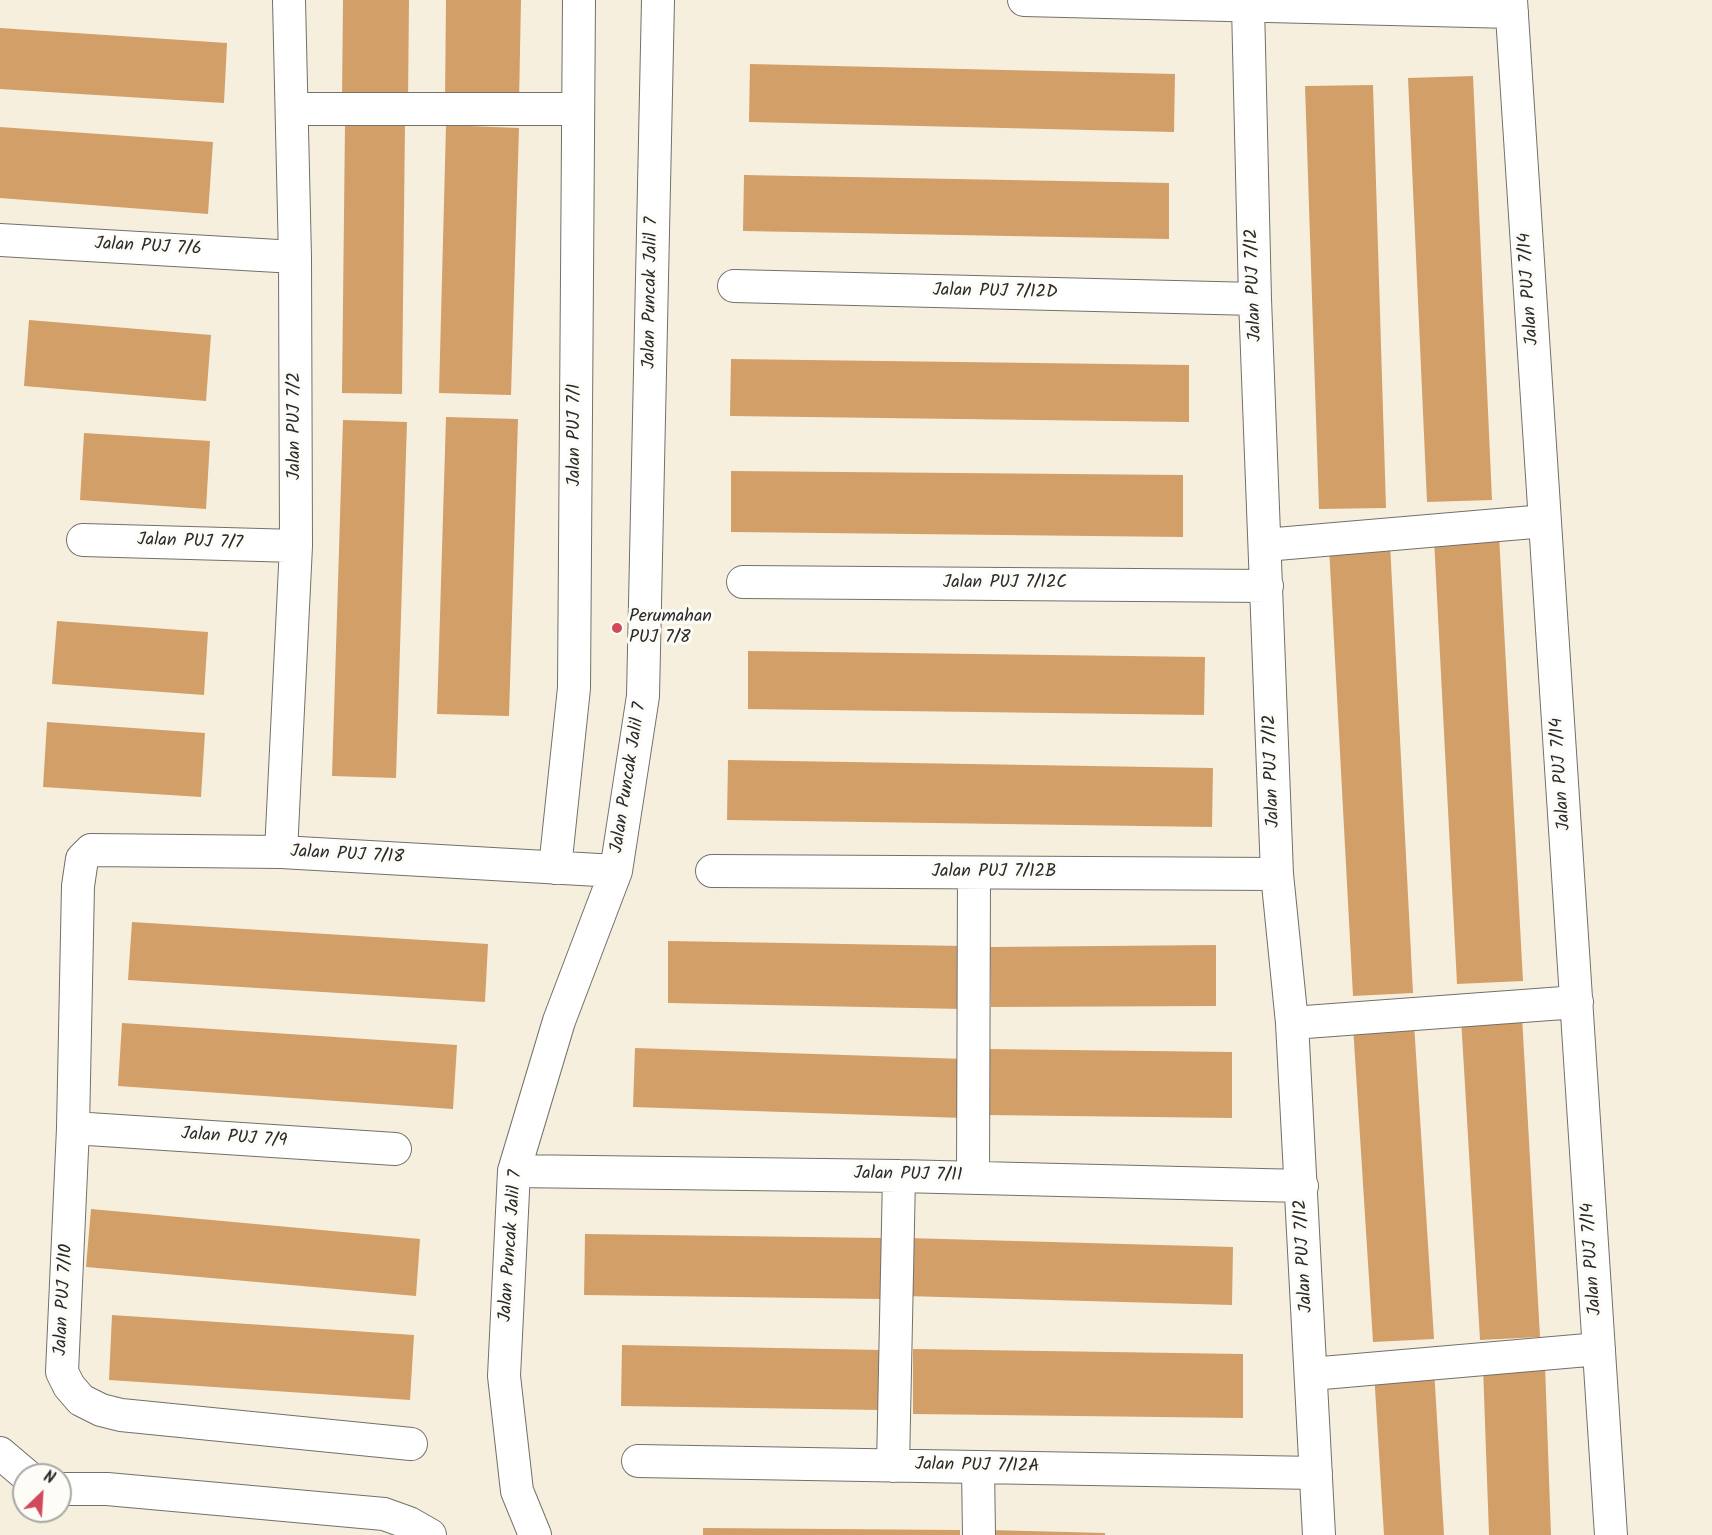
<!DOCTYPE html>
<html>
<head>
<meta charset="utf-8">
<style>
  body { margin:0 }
  #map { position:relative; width:1712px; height:1535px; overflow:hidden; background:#f7efde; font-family:Kalam,sans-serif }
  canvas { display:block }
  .north { position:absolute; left:12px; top:1463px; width:60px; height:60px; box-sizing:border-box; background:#fdfcf7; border:2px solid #a9a8a5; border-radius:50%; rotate:25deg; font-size:16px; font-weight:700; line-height:24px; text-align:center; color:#2b2b2b }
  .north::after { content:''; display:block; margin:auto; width:21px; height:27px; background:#d1495b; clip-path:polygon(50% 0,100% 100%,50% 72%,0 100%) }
</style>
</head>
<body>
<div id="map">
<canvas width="1712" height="1535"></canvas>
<div class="north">N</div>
</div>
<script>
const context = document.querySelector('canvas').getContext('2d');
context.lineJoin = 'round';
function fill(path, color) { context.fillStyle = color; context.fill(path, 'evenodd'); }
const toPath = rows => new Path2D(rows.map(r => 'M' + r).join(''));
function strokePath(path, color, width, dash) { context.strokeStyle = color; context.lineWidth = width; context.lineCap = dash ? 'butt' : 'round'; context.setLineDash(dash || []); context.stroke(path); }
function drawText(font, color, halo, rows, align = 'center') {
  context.font = font + ' Kalam,sans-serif'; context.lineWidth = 6; context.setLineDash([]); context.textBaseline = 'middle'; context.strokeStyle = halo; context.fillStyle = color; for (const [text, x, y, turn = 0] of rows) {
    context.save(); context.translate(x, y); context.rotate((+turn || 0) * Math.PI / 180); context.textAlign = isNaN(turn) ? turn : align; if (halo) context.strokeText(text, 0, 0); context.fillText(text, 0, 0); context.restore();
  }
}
fill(toPath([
  [343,0,409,0,408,101,342,101],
  [446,0,521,0,519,103,445,101],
  [0,28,227,43,224,103,0,89],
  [750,64,1175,74,1174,132,749,122],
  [1473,76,1492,500,1427,502,1408,78],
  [1373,85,1386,508,1319,509,1305,86],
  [345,123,405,123,402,394,342,393],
  [446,125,519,128,511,395,439,393],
  [0,127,213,142,208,214,0,198],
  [744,175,1169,183,1169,239,743,231],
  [29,320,211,335,206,401,24,386],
  [731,359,1189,365,1189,422,730,416],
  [446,417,518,419,509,716,437,714],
  [343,420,407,422,396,778,332,776],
  [84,433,210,441,206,509,80,500],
  [731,471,1183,475,1183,537,731,532],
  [1499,535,1523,981,1457,984,1434,539],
  [1390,543,1413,993,1353,996,1329,547],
  [57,621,208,632,204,695,52,684],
  [748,651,1205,657,1204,715,748,709],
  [47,722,205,733,201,797,43,787],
  [728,760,1213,768,1212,827,727,820],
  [132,922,488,944,485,1002,128,980],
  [668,941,963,946,963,1009,668,1003],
  [1216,945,1216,1006,991,1007,990,947],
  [1522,1016,1540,1337,1480,1340,1461,1018],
  [122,1023,457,1045,453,1109,118,1086],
  [1414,1023,1434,1339,1373,1342,1353,1026],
  [635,1048,965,1059,963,1118,633,1107],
  [987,1049,1232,1052,1232,1118,987,1115],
  [91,1209,420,1239,416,1296,86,1267],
  [585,1234,883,1238,883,1299,584,1295],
  [907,1238,1233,1247,1232,1305,905,1296],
  [112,1315,414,1335,410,1400,109,1380],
  [622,1345,881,1350,880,1410,621,1406],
  [913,1349,1243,1354,1243,1418,913,1414],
  [1545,1365,1551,1535,1489,1535,1483,1367],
  [1434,1369,1444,1535,1384,1535,1374,1372],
  [703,1528,960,1530,960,1535,703,1535],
  [990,1530,1105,1533,1105,1535,990,1535]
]), '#d39f68');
const minor = toPath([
  [1024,0,1512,12],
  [1511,0,1611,1535],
  [1248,6,1255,299,1277,874,1292,1023,1319,1535],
  [292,109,578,109],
  [0,240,295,257],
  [734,286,1255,299],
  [83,540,296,546],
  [1265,545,1545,521],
  [743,582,1267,586],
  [281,852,296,546,295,257,289,0],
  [555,868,574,688,579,0],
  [712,871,1277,874],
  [1292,1023,1577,1002],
  [73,1128,395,1149],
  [514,1171,899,1176,1302,1186],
  [973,1178,974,873],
  [1311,1374,1599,1349],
  [411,1444,121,1415,101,1410,81,1400,69,1386,62,1372,73,1128,78,886,82,859,91,850,281,852,616,871],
  [0,1453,26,1475],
  [638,1461,1316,1473],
  [893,1466,899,1176],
  [978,1467,979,1535],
  [60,1489,107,1489,384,1514,409,1523,430,1535],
  [535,1535,517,1491,504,1376,514,1171,559,1021,616,871,643,696,658,0]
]);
strokePath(minor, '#72706a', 34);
strokePath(minor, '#fff', 32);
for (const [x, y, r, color] of [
  [617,628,6,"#d1495b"]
]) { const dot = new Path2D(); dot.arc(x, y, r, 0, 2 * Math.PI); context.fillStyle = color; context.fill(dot); strokePath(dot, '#fdfcf7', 2); }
drawText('18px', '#2b2b2b', '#fdfcf7', [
  ["Jalan PUJ 7/6",148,248,3],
  ["Jalan PUJ 7/12",1255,285,-92],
  ["Jalan PUJ 7/14",1530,289,-94],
  ["Jalan Puncak Jalil 7",652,293,-89],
  ["Jalan PUJ 7/12D",995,293,1],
  ["Jalan PUJ 7/2",296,426,-90],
  ["Jalan PUJ 7/1",576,435,-90],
  ["Jalan PUJ 7/7",190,543,2],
  ["Jalan PUJ 7/12C",1005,584],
  ["Jalan PUJ 7/12",1273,771,-92],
  ["Jalan PUJ 7/14",1562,774,-94],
  ["Jalan Puncak Jalil 7",630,778,-81],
  ["Jalan PUJ 7/18",347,856,3],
  ["Jalan PUJ 7/12B",994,873],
  ["Jalan PUJ 7/9",234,1139,4],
  ["Jalan PUJ 7/11",908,1176,1],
  ["Jalan Puncak Jalil 7",512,1246,-86],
  ["Jalan PUJ 7/12",1305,1256,-93],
  ["Jalan PUJ 7/14",1593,1259,-94],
  ["Jalan PUJ 7/10",65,1300,-87],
  ["Jalan PUJ 7/12A",977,1467,1]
]);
drawText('18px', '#2b2b2b', '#fdfcf7', [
  ["Perumahan",629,618],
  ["PUJ 7/8",629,639]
], 'left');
</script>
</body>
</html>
